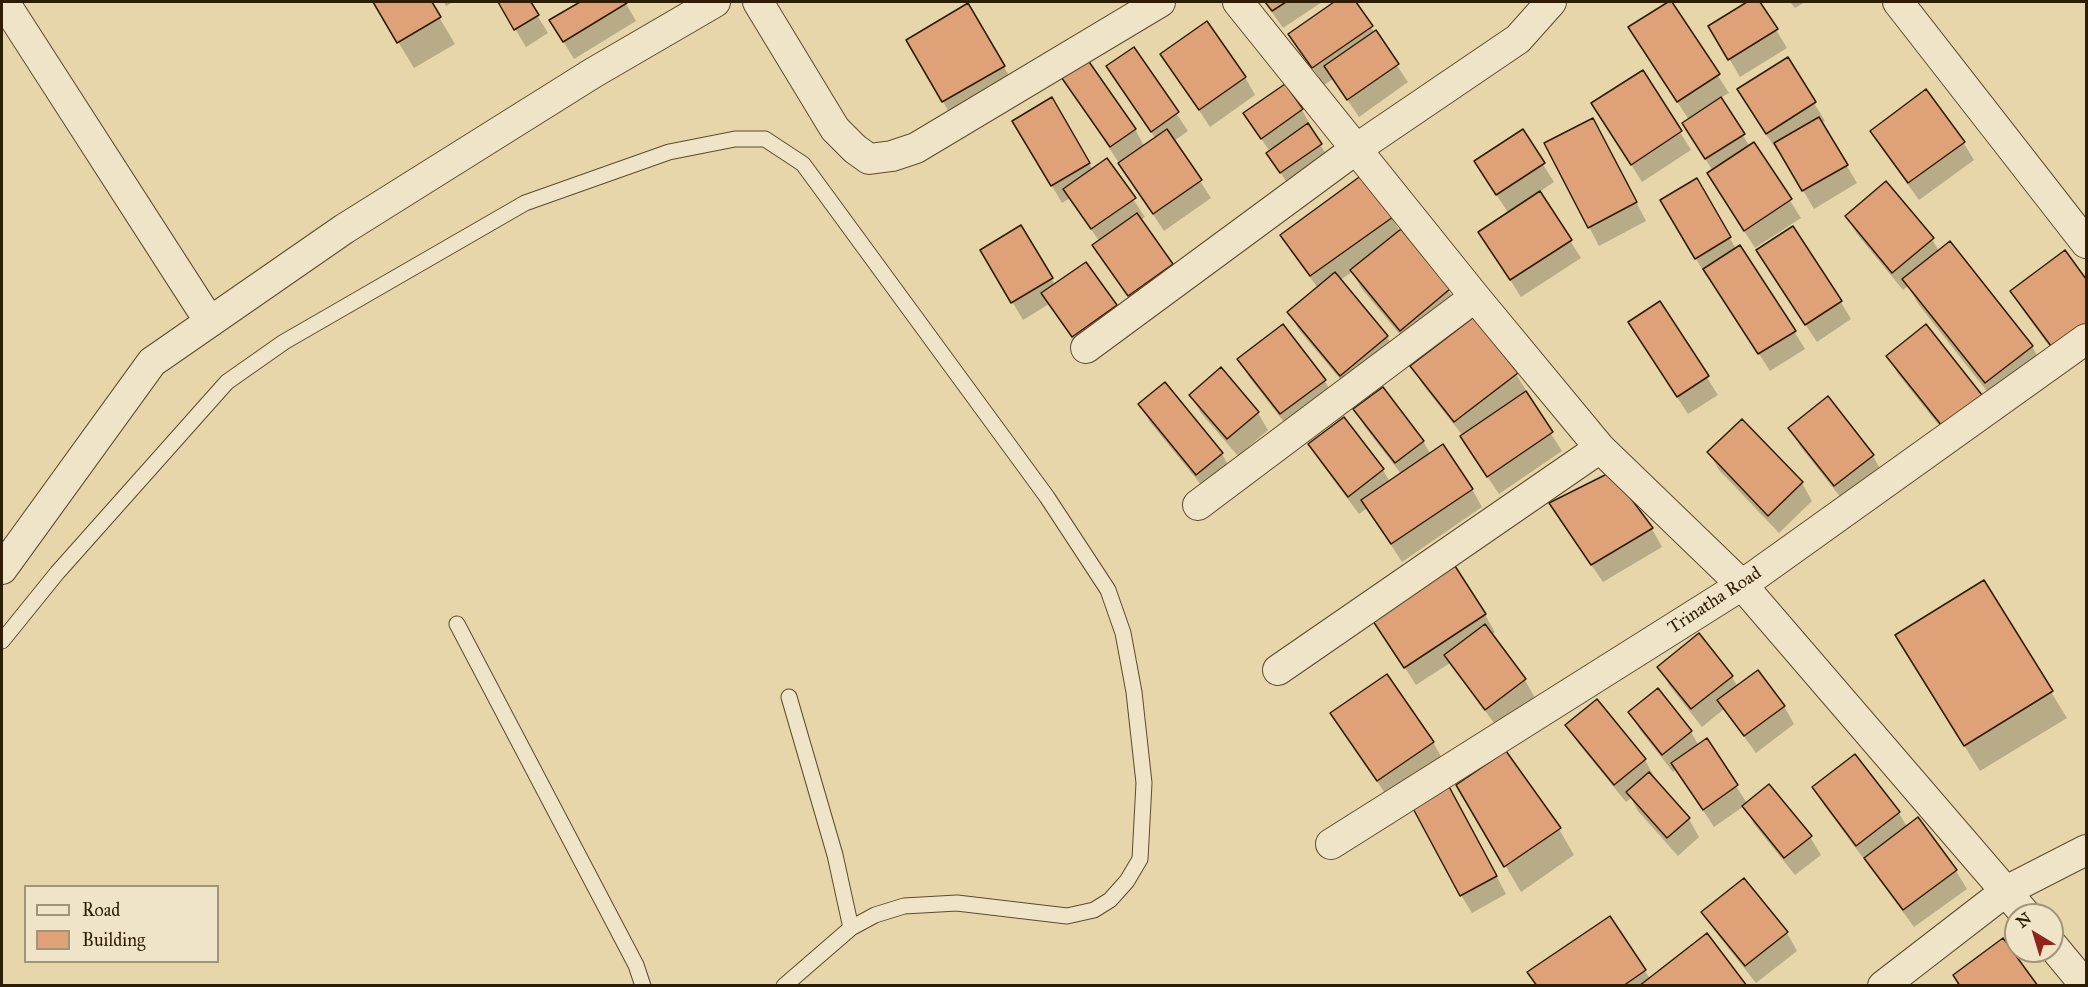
<!DOCTYPE html>
<html>
<head>
<meta charset="utf-8">
<style>
  body { margin:0 }
  #map { position:relative; width:2088px; height:987px; overflow:hidden; background:#e7d6a9; font-family:"IM FELL Great Primer",serif }
  canvas { display:block }
  .frame { position:absolute; inset:0; border:3px solid #2e1d05; pointer-events:none }
  .legend { position:absolute; left:24px; top:885px; width:195px; height:78px; box-sizing:border-box; background:#efe4c7; border:2px solid #a29479; margin:0; padding:8px 10px; list-style:none; font-size:18px; color:#2e1d05 }
  .legend li { display:flex; align-items:center; gap:12px; height:30px }
  .legend b { width:30px; border:2px solid #a29479 }
  .north { position:absolute; left:2004px; top:903px; width:60px; height:60px; box-sizing:border-box; background:#efe4c7; border:2px solid #a29479; border-radius:50%; rotate:322deg; font-size:16px; font-weight:700; line-height:24px; text-align:center; color:#2e1d05 }
  .north::after { content:''; display:block; margin:auto; width:21px; height:27px; background:#8f2418; clip-path:polygon(50% 0,100% 100%,50% 72%,0 100%) }
</style>
</head>
<body>
<div id="map">
<canvas width="2088" height="987"></canvas>
<div class="frame"></div>
<ul class="legend">
<li><b style="height:8px;background:#efe4c7"></b>Road</li>
<li><b style="height:16px;background:#dfa278"></b>Building</li>
</ul>
<div class="north">N</div>
</div>
<script>
const context = document.querySelector('canvas').getContext('2d');
context.lineJoin = 'round';
function fill(path, color) { context.fillStyle = color; context.fill(path, 'evenodd'); }
const toPath = rows => new Path2D(rows.map(r => 'M' + r).join(''));
function strokePath(path, color, width, dash) { context.strokeStyle = color; context.lineWidth = width; context.lineCap = dash ? 'butt' : 'round'; context.setLineDash(dash || []); context.stroke(path); }
function drawText(font, color, halo, rows, align = 'center') {
  context.font = font + ' "IM FELL Great Primer",serif'; context.lineWidth = 4.5; context.setLineDash([]); context.textBaseline = 'middle'; context.strokeStyle = halo; context.fillStyle = color; for (const [text, x, y, turn = 0] of rows) {
    context.save(); context.translate(x, y); context.rotate((+turn || 0) * Math.PI / 180); context.textAlign = isNaN(turn) ? turn : align; if (halo) context.strokeText(text, 0, 0); context.fillText(text, 0, 0); context.restore();
  }
}
fill(toPath([
  [374,2,430,2,455,44,414,68],
  [444,2,453,2,446,6],
  [499,2,529,2,548,33,526,47],
  [583,2,625,2,636,21,574,59,551,21],
  [1265,2,1322,2,1283,28],
  [1337,2,1354,2,1408,82,1359,117,1333,79,1324,85,1290,34],
  [1670,2,1729,93,1720,98,1750,147,1754,144,1801,218,1755,248,1719,192,1713,171,1694,141,1689,120,1630,28],
  [1750,2,1759,2,1787,48,1740,77,1710,26],
  [1790,2,1805,2,1795,8],
  [968,6,1014,84,953,119,908,41],
  [1133,49,1188,131,1174,141,1211,198,1164,231,1061,75,1135,129,1144,146,1155,138,1108,67],
  [1162,54,1245,77,1255,95,1210,127],
  [1787,59,1825,121,1821,123,1857,183,1814,209,1779,150,1777,151,1749,108],
  [1285,86,1302,110,1312,128,1310,129,1326,154,1286,181,1273,162,1270,152,1245,113],
  [1051,99,1093,170,1107,160,1145,217,1140,220,1182,283,1139,313,1094,245,1099,241,1070,198,1062,203,1014,121],
  [1604,121,1680,132,1691,150,1642,182],
  [1522,131,1554,182,1539,192,1581,258,1521,297,1491,250,1509,214,1486,179],
  [1872,131,1963,142,1974,160,1919,200,1882,149],
  [1603,138,1646,221,1599,246,1546,144],
  [1696,180,1736,249,1794,331,1805,349,1770,371,1708,275,1706,276,1662,200],
  [1886,183,1932,239,1939,251,2032,346,2047,373,2001,409,1919,305,1908,286,1903,290,1857,234,1846,216],
  [1392,218,1400,232,1448,290,1459,308,1411,348,1362,289,1352,272,1340,280,1387,337,1398,355,1352,393,1299,330,1289,312,1318,288,1292,253,1282,235],
  [1020,227,1055,285,1086,264,1126,324,1083,354,1049,304,1023,320,982,250],
  [2065,252,2086,281,2086,352,2065,368,2022,309,2012,291],
  [1768,268,1840,301,1851,319,1817,342],
  [1660,303,1718,395,1688,414,1641,341],
  [1926,326,1953,443,1898,374,1888,356],
  [1239,359,1324,380,1335,398,1291,431,1249,377],
  [1412,367,1516,374,1527,392,1525,393,1562,451,1499,494,1472,454,1463,436,1423,385],
  [1165,384,1222,454,1232,472,1207,492,1150,422,1140,404],
  [1191,395,1258,413,1268,430,1238,456,1201,413],
  [1355,409,1423,441,1431,455,1472,489,1482,507,1402,562,1367,508,1359,514,1321,463,1310,445,1344,419,1383,470,1390,482,1402,475,1365,427],
  [1790,428,1873,456,1883,474,1845,503,1800,446],
  [1709,452,1802,483,1812,501,1779,533,1719,470],
  [1610,474,1652,529,1662,547,1603,582,1561,521],
  [1485,615,1495,632,1491,635,1525,680,1535,698,1497,727,1450,663,1416,685,1375,621],
  [1912,662,2051,692,2067,718,1980,771],
  [1659,667,1732,677,1738,687,1784,706,1794,724,1756,753,1724,709,1702,727,1669,685],
  [1597,701,1645,760,1655,778,1653,780,1689,819,1699,837,1678,856,1638,811,1631,798,1626,802,1578,743,1567,725],
  [1630,712,1691,732,1699,746,1706,741,1747,803,1810,837,1821,855,1795,875,1754,824,1744,806,1714,827,1676,769,1673,772,1640,730],
  [1332,713,1433,742,1443,760,1388,798],
  [1506,753,1559,829,1574,855,1521,892,1458,785],
  [1855,756,1899,813,1907,827,1918,819,1956,871,1967,889,1914,927,1824,805,1814,787],
  [1456,801,1506,894,1472,913,1461,895],
  [1703,912,1787,933,1797,951,1756,983,1714,930],
  [1645,971,1650,979,1745,986,1537,986]
]), '#0003');
const building = toPath([
  [373,2,432,2,441,17,397,43,373,2],
  [498,2,531,2,539,15,514,30,498,2],
  [580,2,627,2,627,3,563,42,549,20,580,2],
  [1265,2,1286,2,1272,11,1265,2],
  [1334,2,1356,2,1373,26,1312,68,1288,34,1334,2],
  [1668,2,1672,2,1720,74,1677,102,1628,27,1668,2],
  [1747,2,1760,2,1778,29,1728,60,1708,26,1747,2],
  [968,3,1005,66,942,102,906,40,968,3],
  [1207,21,1246,77,1199,110,1160,54,1207,21],
  [1376,30,1399,64,1347,100,1324,66,1376,30],
  [1134,47,1179,112,1151,132,1106,66,1134,47],
  [1085,56,1136,129,1110,147,1059,74,1085,56],
  [1788,57,1816,102,1766,134,1737,89,1788,57],
  [1643,70,1682,131,1631,165,1591,103,1643,70],
  [1285,84,1303,109,1261,139,1243,113,1285,84],
  [1926,89,1965,142,1908,183,1870,131,1926,89],
  [1052,97,1090,163,1051,186,1012,121,1052,97],
  [1721,97,1745,134,1705,159,1682,123,1721,97],
  [1819,117,1848,165,1802,191,1774,143,1819,117],
  [1593,118,1637,202,1588,228,1544,143,1593,118],
  [1308,123,1322,144,1280,173,1266,153,1308,123],
  [1167,129,1202,180,1153,214,1118,163,1167,129],
  [1523,129,1545,163,1496,195,1474,161,1523,129],
  [1754,142,1792,199,1744,231,1707,173,1754,142],
  [1107,158,1136,198,1091,229,1063,189,1107,158],
  [1362,175,1393,217,1310,276,1280,235,1362,175],
  [1697,178,1731,237,1695,259,1660,200,1697,178],
  [1886,181,1934,238,1892,273,1845,216,1886,181],
  [1540,191,1572,240,1510,280,1478,232,1540,191],
  [1137,213,1173,264,1128,296,1092,245,1137,213],
  [1021,225,1053,278,1011,303,980,250,1021,225],
  [1793,226,1842,301,1805,325,1756,250,1793,226],
  [1401,229,1450,289,1400,331,1350,270,1401,229],
  [1950,241,2033,346,1985,383,1902,279,1950,241],
  [1740,245,1796,331,1758,354,1703,269,1740,245],
  [2065,250,2086,279,2086,326,2054,350,2010,291,2065,250],
  [1086,262,1117,305,1072,337,1041,293,1086,262],
  [1335,272,1388,336,1340,376,1287,312,1335,272],
  [1660,301,1709,376,1677,397,1628,322,1660,301],
  [1474,317,1518,373,1454,422,1410,366,1474,317],
  [1283,324,1326,380,1280,414,1237,359,1283,324],
  [1926,324,1982,395,1942,426,1886,356,1926,324],
  [1221,367,1259,412,1227,439,1189,395,1221,367],
  [1165,382,1223,453,1196,475,1138,404,1165,382],
  [1383,387,1424,441,1395,463,1353,409,1383,387],
  [1526,391,1553,432,1487,477,1460,436,1526,391],
  [1828,396,1874,455,1834,486,1788,428,1828,396],
  [1344,417,1384,469,1348,497,1308,444,1344,417],
  [1742,419,1803,482,1768,516,1707,452,1742,419],
  [1443,444,1473,489,1391,544,1361,500,1443,444],
  [1611,472,1653,528,1591,565,1549,503,1611,472],
  [1455,566,1486,614,1404,668,1373,621,1455,566],
  [1984,580,2053,691,1964,746,1895,635,1984,580],
  [1485,624,1526,679,1485,710,1444,655,1485,624],
  [1699,633,1733,676,1691,709,1657,667,1699,633],
  [1758,670,1785,706,1744,736,1717,700,1758,670],
  [1387,674,1434,742,1377,781,1330,713,1387,674],
  [1658,688,1692,731,1662,755,1628,712,1658,688],
  [1597,699,1646,759,1614,785,1565,725,1597,699],
  [1707,738,1738,785,1703,810,1671,763,1707,738],
  [1506,751,1561,828,1504,867,1456,785,1506,751],
  [1855,754,1900,812,1856,846,1812,787,1855,754],
  [1649,772,1690,818,1667,838,1626,792,1649,772],
  [1446,781,1497,876,1460,896,1409,801,1446,781],
  [1769,784,1812,836,1784,858,1742,806,1769,784],
  [1918,817,1957,870,1903,910,1864,858,1918,817],
  [1744,878,1788,932,1745,966,1701,912,1744,878],
  [1610,916,1646,970,1623,986,1537,986,1527,972,1610,916],
  [1707,933,1747,986,1639,986,1707,933],
  [2003,938,2038,986,1960,986,1953,975,2003,938]
]);
fill(building, '#dfa278');
strokePath(building, '#2e1d05', 1.5);
const service = toPath([
  [457,624,636,965,643,986],
  [2,641,57,573,227,382,284,342,525,203,669,152,735,139,765,139,803,164,1047,497,1108,590,1123,633,1134,692,1144,783,1140,859,1127,881,1110,900,1094,910,1067,916,957,903,904,906,875,915,851,928,784,986],
  [789,697,835,855,851,928]
]);
const minor = toPath([
  [4,2,210,322],
  [758,2,835,129,855,149,869,159,892,156,916,148,1160,2],
  [1238,2,1475,297,1600,448,1742,585,2026,915],
  [1898,2,2086,243],
  [1086,348,1356,149,1518,39,1551,2],
  [1198,505,1475,297],
  [2,569,152,362,344,229,593,73,715,2],
  [1278,670,1600,448],
  [1331,844,1742,585,2086,339],
  [2052,945,2086,986],
  [1883,986,2006,891,2086,850]
]);
strokePath(service, '#5c4b2e', 17);
strokePath(minor, '#5c4b2e', 32);
strokePath(service, '#efe4c7', 15);
strokePath(minor, '#efe4c7', 30);
drawText('18px', '#2e1d05', '#efe4c7', [
  ["Trinatha Road",1715,601,-33]
]);
</script>
</body>
</html>
